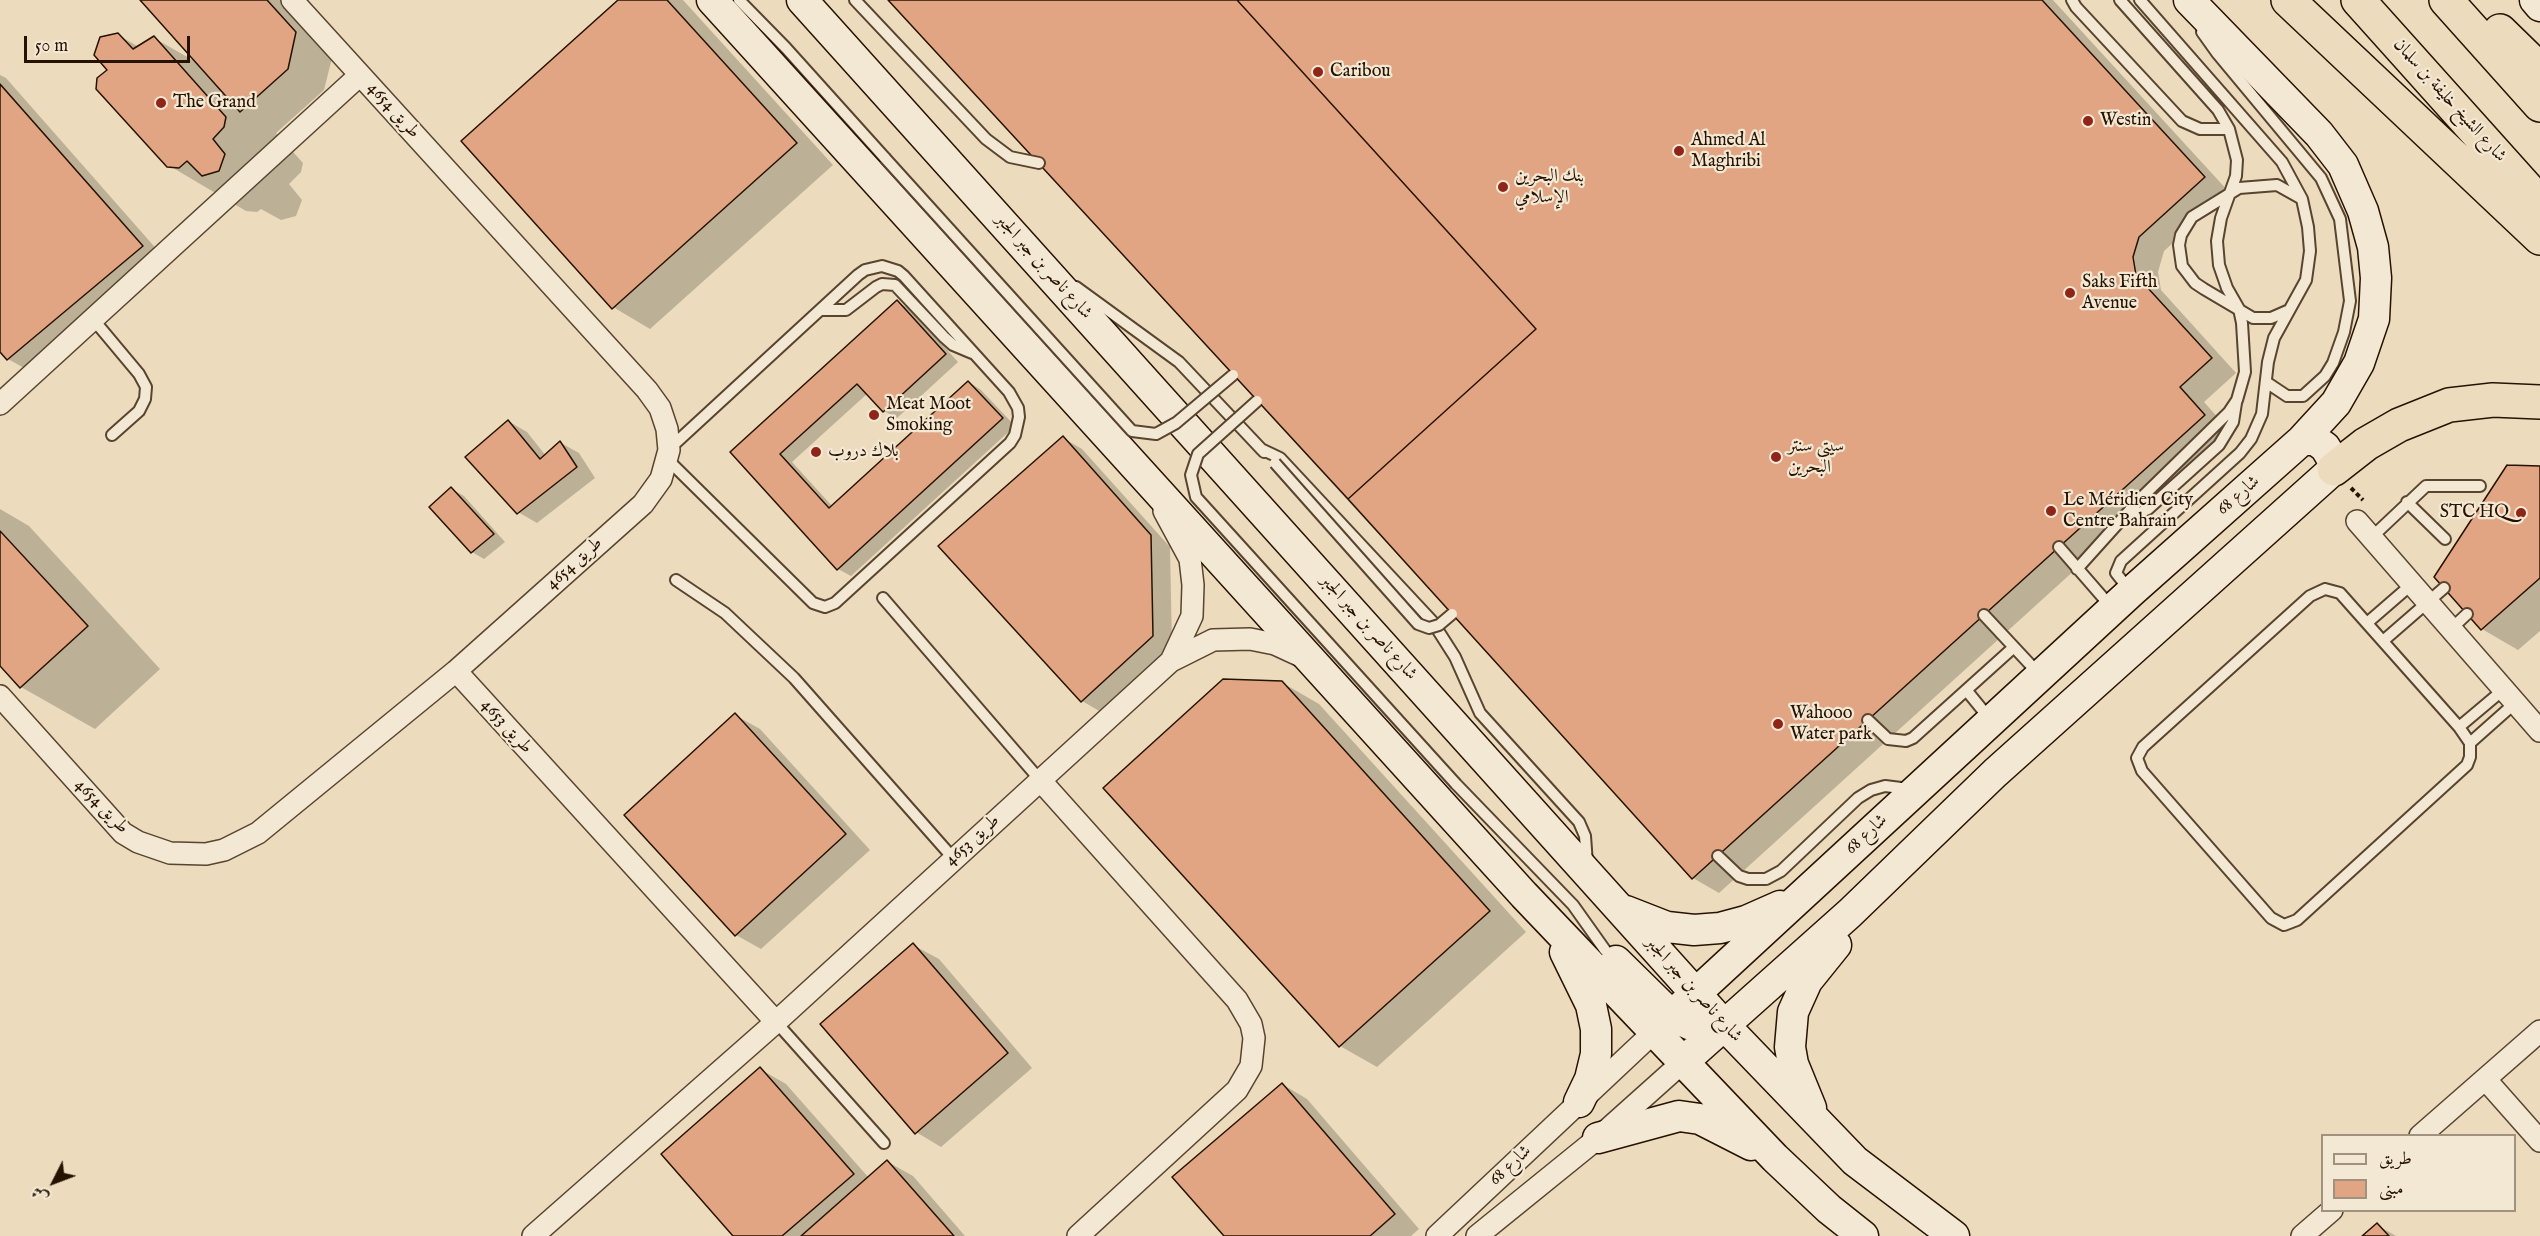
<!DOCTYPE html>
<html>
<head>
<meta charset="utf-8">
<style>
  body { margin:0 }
  #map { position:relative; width:2540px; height:1236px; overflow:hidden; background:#ecdcbd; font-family:"IM FELL English",Amiri,serif }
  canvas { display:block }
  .legend { position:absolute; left:2321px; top:1134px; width:195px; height:78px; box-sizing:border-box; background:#f3e8d4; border:2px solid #a1927f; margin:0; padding:8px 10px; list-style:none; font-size:18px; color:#271200 }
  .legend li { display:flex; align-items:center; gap:12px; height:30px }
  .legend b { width:30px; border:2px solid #a1927f }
  .north { position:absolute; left:24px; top:1152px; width:60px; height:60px; -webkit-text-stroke:4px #f3e8d4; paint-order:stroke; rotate:228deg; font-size:16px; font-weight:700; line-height:24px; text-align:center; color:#271200 }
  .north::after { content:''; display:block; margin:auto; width:21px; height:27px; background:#271200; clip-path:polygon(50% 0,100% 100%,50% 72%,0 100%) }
  .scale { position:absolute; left:24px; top:36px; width:166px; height:27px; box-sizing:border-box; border:3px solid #271200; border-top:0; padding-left:8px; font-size:18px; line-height:21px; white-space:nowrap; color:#271200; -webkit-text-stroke:4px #f3e8d4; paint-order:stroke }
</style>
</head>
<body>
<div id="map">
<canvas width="2540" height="1236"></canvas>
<ul class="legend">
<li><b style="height:8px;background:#f3e8d4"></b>طريق</li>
<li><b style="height:16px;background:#e1a583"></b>مبنى</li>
</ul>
<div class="north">ش</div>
<div class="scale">50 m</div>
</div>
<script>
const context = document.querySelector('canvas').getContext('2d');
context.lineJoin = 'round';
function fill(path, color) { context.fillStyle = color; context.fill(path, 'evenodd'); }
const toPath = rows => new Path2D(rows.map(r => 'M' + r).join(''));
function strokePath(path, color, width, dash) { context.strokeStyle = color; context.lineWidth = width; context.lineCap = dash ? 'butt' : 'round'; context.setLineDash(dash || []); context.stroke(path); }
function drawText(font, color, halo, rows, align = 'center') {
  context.font = font + ' "IM FELL English",Amiri,serif'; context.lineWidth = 4.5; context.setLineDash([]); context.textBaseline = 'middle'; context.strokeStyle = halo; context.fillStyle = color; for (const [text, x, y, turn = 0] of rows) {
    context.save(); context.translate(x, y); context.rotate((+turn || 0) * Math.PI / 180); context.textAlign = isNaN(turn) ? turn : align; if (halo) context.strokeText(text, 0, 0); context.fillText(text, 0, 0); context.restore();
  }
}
fill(toPath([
  [141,0,284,0,333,54,324,90,276,133,303,163,301,172,289,184,302,200,296,216,281,220,261,209,257,212,246,211,168,165,109,70,118,35,139,47,154,38,196,62],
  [620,0,683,0,833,165,650,329,613,307],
  [890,0,2053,0,2229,192,2164,251,2158,272,2161,290,2236,373,2204,402,2229,430,1719,893,1693,878],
  [0,75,6,78,167,261,33,373,8,359,0,350],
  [897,302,910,309,958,362,897,418,884,411,868,393,792,462,833,507,969,382,981,390,1015,426,851,576,838,569,732,453],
  [508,421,527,432,546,456,561,443,579,453,595,478,537,523,518,512],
  [1063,438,1082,449,1170,547,1172,647,1101,712,1082,701,940,546],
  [2540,468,2540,631,2518,650,2482,629],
  [452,489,464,496,505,542,484,559,472,552],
  [0,509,29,526,160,669,95,729,21,687,0,664],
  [1281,682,1319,704,1526,932,1377,1067,1340,1046,1105,788],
  [735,715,760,729,870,850,761,949,736,935],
  [913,945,939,959,1032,1068,941,1147,916,1132],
  [760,1069,786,1084,869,1178,888,1162,913,1176,965,1236,735,1236],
  [1282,1084,1307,1099,1419,1229,1411,1236,1225,1236],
  [2377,1225,2396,1236,2364,1236]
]), '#0003');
const building = toPath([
  [140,0,267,0,296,32,288,69,240,112,140,0],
  [618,0,667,0,797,143,612,309,461,141,618,0],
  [888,0,1237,0,1536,329,1348,499,888,0],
  [1237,0,2042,0,2205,177,2139,237,2133,257,2136,275,2212,358,2180,387,2205,415,1692,879,1348,499,1536,329,1237,0],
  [118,33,133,49,154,36,226,117,224,127,213,139,225,154,219,171,202,176,187,161,179,168,167,167,96,89,97,78,107,70,94,55,100,37,118,33],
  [0,84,143,246,7,360,0,352,0,84],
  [897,300,946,354,883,412,857,384,780,454,829,508,968,381,1003,418,837,570,730,452,897,300],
  [508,420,540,459,560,441,577,467,517,514,465,457,508,420],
  [1063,436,1151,535,1153,636,1081,702,938,546,1063,436],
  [2507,465,2540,466,2540,578,2481,630,2434,577,2507,465],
  [451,487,494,534,471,553,429,507,451,487],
  [0,531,88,626,20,688,0,666,0,531],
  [1223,679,1282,681,1490,911,1339,1047,1103,788,1223,679],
  [735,713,846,834,735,936,624,815,735,713],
  [913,943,1008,1053,915,1134,820,1024,913,943],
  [760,1067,854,1174,782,1236,733,1236,661,1154,760,1067],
  [1282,1083,1395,1214,1370,1236,1224,1236,1172,1177,1282,1083],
  [887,1160,954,1236,801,1236,887,1160],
  [2377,1223,2389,1236,2362,1236,2377,1223]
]);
fill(building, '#e1a583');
strokePath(building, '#271200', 1.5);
const service = toPath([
  [739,0,786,48,885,158],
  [855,0,986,139,1010,157,1039,163],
  [2072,0,2076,7,2182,121,2200,129,2229,129],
  [2202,32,2217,53,2321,178,2340,219,2350,301,2344,332,2333,363,2325,376,2303,396,2287,396,2266,382],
  [1076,287,1179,362,1264,452],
  [820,310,846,310,876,287,882,284,895,285,944,337,953,345,972,353],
  [2287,311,2271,318,2253,318,2204,289,2195,283,2182,266,2179,245,2181,235,2192,217,2239,188,2277,185,2302,199],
  [93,319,139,374,146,387,145,399,139,411,112,435],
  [1261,449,1280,458,1432,621,1455,657,1480,713,1579,822,1585,836,1587,863],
  [667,459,813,603,825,607,835,603,1010,443,1015,435,1019,417,1018,408,1009,392,904,276,898,271,882,266,865,270,858,275,669,449],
  [2407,502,2445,539],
  [2122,521,2148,509,2219,445,2233,422,2236,403],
  [2372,537,2426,486,2480,486],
  [2059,547,2112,608],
  [2077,569,2140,499,2229,412,2237,400,2245,372,2242,323,2239,309,2227,288,2219,265,2217,241,2221,218,2236,176,2237,160,2229,129,2218,110,2120,0],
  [676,580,725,613,794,678,953,858],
  [2325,589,2340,593,2459,727,2470,743,2470,757,2467,765,2297,920,2284,925,2271,918,2142,771,2137,758,2143,747,2310,596,2325,589],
  [2131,592,2116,573,2121,561,2240,453,2251,439,2262,414,2268,362,2274,338,2306,280,2310,251,2308,227,2302,199,2282,162,2140,0],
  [883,598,1040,780],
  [1984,615,2039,674],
  [2367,623,2412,584],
  [2451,629,2467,614],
  [2383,641,2444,588],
  [1967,691,1989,718],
  [1868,720,1888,739,1906,741,1913,738,2014,647],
  [2459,727,2503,690],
  [2470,743,2515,703],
  [1456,784,1573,905,1605,950],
  [1718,856,1739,876,1748,879,1766,879,1781,871,1858,798,1871,790,1885,786,1909,789],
  [776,1022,884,1143]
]);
const minor = toPath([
  [0,404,360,75],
  [1164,511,1190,559,1193,585,1192,616,1171,661],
  [2357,521,2540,731],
  [456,671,776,1022],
  [0,696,123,833,138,842,170,853,206,854,224,850,258,833,456,671,643,504,661,479,669,450,667,429,660,408,647,390,292,0],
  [1040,780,1237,1000,1251,1024,1254,1038,1251,1066,1237,1090,1078,1236],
  [2486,1080,2540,1141],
  [2420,1136,2540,1031],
  [533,1236,776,1022,1171,661,1213,640,1250,639,1275,644,1301,656],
  [1437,1236,1655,1031],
  [1477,1236,1598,1138,1683,1062],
  [2302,1236,2332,1210]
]);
const secondary = toPath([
  [712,0,1524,895,1775,1158,1829,1209,1863,1236],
  [802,0,1724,1025,1855,1161,1954,1236],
  [2535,0,2540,6],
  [1626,911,1667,927,1694,930,1720,928,1746,921,1780,906],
  [1565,952,1591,1005,1596,1029,1596,1054,1590,1079,1579,1102],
  [1616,961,1672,1016,1691,1025],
  [1655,1031,2131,592,2302,440,2336,403,2359,363,2374,319,2376,278,2373,247,2363,211,2343,165,2319,134,2189,0],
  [1683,1062,1850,913,1995,773,2334,469,2331,457,2325,447,2315,440,2302,440],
  [1811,1108,1793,1064,1790,1047,1793,1012,1807,981,1836,945],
  [1598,1138,1679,1116,1700,1119,1751,1145]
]);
const motorway = toPath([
  [2288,0,2540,238],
  [2358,0,2540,203],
  [2446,0,2540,105],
  [2500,31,2540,70],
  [2334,469,2366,444,2399,425,2449,405,2493,400,2540,402]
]);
strokePath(service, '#58442f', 14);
strokePath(minor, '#58442f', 24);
strokePath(secondary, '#271200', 33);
strokePath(motorway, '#271200', 36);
strokePath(toPath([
  [2351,488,2363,500]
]), '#271200', 4, [4.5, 3]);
strokePath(service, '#f3e8d4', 10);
strokePath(minor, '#f3e8d4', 21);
strokePath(secondary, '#f3e8d4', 30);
strokePath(motorway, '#ecdcbd', 33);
const serviceBridge = toPath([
  [885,158,1132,431,1156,434,1176,423,1233,375],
  [1257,401,1198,454,1191,475,1196,497,1456,784],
  [1275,463,1418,624,1429,628,1439,625,1452,614]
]);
strokePath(serviceBridge, '#58442f', 14, []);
strokePath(serviceBridge, '#f3e8d4', 10);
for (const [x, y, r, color] of [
  [1318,72,6,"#8f2418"],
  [161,103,6,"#8f2418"],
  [2088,121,6,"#8f2418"],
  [1679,151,6,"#8f2418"],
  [1503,187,6,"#8f2418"],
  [2070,293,6,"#8f2418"],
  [874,415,6,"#8f2418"],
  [816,452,6,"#8f2418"],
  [1776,457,6,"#8f2418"],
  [2051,511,6,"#8f2418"],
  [2521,513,6,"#8f2418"],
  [1778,724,6,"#8f2418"]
]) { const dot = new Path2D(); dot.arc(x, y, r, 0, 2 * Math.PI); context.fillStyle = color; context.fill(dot); strokePath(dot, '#f3e8d4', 2); }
drawText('18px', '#271200', '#f3e8d4', [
  ["Caribou",1330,72],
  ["The Grand",173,103],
  ["Westin",2100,121],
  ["Ahmed Al",1691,141],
  ["Maghribi",1691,162],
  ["بنك البحرين",1515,177],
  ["الإسلامي",1515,198],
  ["Saks Fifth",2082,283],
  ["Avenue",2082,304],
  ["Meat Moot",886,405],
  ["Smoking",886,426],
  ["سيتي سنتر",1788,447],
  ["البحرين",1788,468],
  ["بلاك دروب",828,452],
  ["Le Méridien City",2063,501],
  ["Centre Bahrain",2063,522],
  ["STC HQ",2509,513,"right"],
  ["Wahooo",1790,714],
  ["Water park",1790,735]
], 'left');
drawText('18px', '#271200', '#f3e8d4', [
  ["شارع الشيخ خليفة بن سلمان",2449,101,48],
  ["طريق 4654",393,111,48],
  ["شارع ناصر بن جبر الجبر",1043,267,48],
  ["شارع 68",2239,496,-41],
  ["طريق 4654",575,564,-42],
  ["شارع ناصر بن جبر الجبر",1368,628,48],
  ["طريق 4653",506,727,48],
  ["طريق 4654",101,807,46],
  ["شارع 68",1867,835,-43],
  ["طريق 4653",973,841,-42],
  ["شارع ناصر بن جبر الجبر",1693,990,48],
  ["شارع 68",1511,1166,-43]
]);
</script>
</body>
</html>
